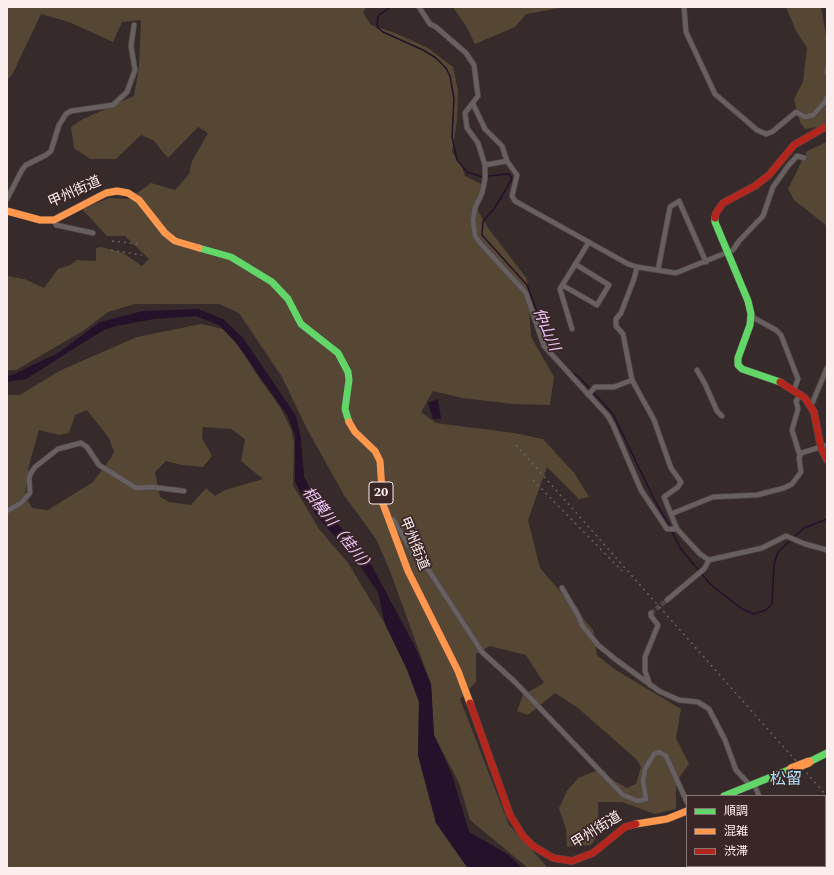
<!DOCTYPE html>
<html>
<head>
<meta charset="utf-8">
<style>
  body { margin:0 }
  #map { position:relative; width:834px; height:875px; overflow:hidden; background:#362a2a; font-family:Spectral,"Noto Sans JP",serif }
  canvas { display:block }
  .frame { position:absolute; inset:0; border:8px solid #fdeeee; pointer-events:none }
  .legend { position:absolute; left:686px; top:795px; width:140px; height:72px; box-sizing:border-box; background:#3a2626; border:1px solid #887676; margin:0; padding:5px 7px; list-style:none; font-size:12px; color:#fdeeee }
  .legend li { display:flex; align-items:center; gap:8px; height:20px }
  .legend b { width:20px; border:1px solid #887676 }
</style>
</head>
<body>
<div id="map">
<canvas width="834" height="875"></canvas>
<div class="frame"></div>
<ul class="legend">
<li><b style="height:5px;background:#63d668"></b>順調</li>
<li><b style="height:5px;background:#ff974d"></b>混雑</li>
<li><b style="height:5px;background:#b3261e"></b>渋滞</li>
</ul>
</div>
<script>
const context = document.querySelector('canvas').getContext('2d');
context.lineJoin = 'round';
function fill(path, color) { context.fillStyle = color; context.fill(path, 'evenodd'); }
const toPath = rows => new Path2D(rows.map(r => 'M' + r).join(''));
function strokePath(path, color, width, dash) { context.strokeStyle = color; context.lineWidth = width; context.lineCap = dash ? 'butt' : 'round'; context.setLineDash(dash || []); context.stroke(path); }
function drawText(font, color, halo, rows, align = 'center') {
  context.font = font + ' Spectral,"Noto Sans JP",serif'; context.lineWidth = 3.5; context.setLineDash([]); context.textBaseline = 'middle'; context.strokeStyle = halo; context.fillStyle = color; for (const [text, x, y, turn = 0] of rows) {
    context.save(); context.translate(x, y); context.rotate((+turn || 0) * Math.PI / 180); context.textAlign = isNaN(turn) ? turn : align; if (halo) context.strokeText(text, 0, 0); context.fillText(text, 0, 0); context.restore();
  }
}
fill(toPath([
  [7,7,366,7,363,13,371,25,395,33,428,48,453,67,458,91,457,120,452,152,461,164,465,176,481,184,478,211,488,228,527,279,531,337,554,377,550,405,513,404,462,398,433,391,421,412,436,423,514,433,543,439,575,474,589,497,579,499,547,467,528,520,540,568,593,630,597,655,614,669,681,709,676,738,689,764,676,782,676,809,655,814,622,802,598,802,599,833,591,845,567,847,566,829,559,808,567,791,578,778,596,771,627,788,636,784,641,767,636,759,578,708,555,693,528,715,517,711,523,695,544,683,526,655,490,646,476,654,476,682,460,699,509,825,548,868,528,868,470,820,459,783,434,735,431,684,390,571,376,539,344,495,307,429,282,377,239,313,219,304,135,304,108,312,83,331,16,370,7,370,7,276,24,279,44,288,58,269,70,265,77,260,96,261,96,248,101,247,123,253,142,266,149,259,125,236,107,236,82,209,109,198,129,199,151,183,175,190,189,174,192,161,208,133,198,127,168,158,153,140,141,135,116,159,90,159,74,148,71,127,83,119,134,96,139,66,141,20,122,22,113,42,69,22,41,14,12,75,7,80],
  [453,7,567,7,526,14,515,27,475,44,466,26],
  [786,7,821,7,827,41,827,129,817,127,805,129,800,122,794,99,803,82,807,48,796,31],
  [827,142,827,226,794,200,788,189,807,151],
  [201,324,223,329,238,342,255,372,280,407,291,429,294,443,293,485,319,529,348,563,385,624,407,670,419,702,418,755,436,823,467,867,470,868,7,868,7,395,20,395,59,371,137,337],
  [87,410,109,438,114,452,111,458,93,482,48,510,32,508,25,495,29,465,39,430,59,435,69,433,75,415],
  [203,427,231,429,245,439,241,461,263,479,225,490,215,496,206,488,191,505,169,502,160,497,155,472,166,461,182,465,203,467,212,456,202,438]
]), '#564735');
fill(toPath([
  [198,309,223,319,243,338,296,416,301,439,304,477,312,492,372,566,415,647,431,684,434,735,452,775,469,832,509,855,522,868,467,867,436,823,418,755,419,702,407,669,385,624,378,592,357,562,318,517,300,492,295,481,295,435,287,415,236,343,219,325,196,316,154,319,116,326,102,331,26,379,7,382,7,376,12,375,58,353,100,322,143,311],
  [438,399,441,419,433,419,428,403]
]), '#251129');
strokePath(toPath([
  [390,7,378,16,377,27,383,32,423,50,436,58,446,68,450,76,454,99,452,137,457,160,467,172,483,177],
  [487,176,509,174,512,179,494,209,483,221,482,235,527,285,552,352],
  [571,372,580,378,613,414,653,497,670,527],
  [671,530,681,549,710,584,742,609,754,614,766,610,772,604,774,564,778,552,791,540],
  [794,537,804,528,827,519]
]), '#251129', 1.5);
strokePath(toPath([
  [651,613,667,600]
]), '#544747', 4.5, [4.5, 2]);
const street = toPath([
  [419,7,430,24,436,27,466,53,474,65,478,96,465,113,467,128,478,143,485,165,485,179,482,193,475,208,473,220,475,236,481,244,526,293,544,346,608,416,613,425,641,490,667,529,677,529],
  [684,7,686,32,715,94,757,130,766,134,772,132,796,112,805,117,813,115,825,102,827,97],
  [827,69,827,73],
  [473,104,485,129,502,146,507,161,517,175,512,196,515,201,628,264,637,267,676,273,733,250,739,241,763,216,773,187,788,166,797,156,804,158],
  [485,165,507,161],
  [7,199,22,170,26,165,46,155,51,151,59,125,66,114,71,111,113,105,127,92,135,70,131,46,134,25],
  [54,220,56,225,93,233],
  [637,267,634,279,621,313,616,319,616,326,623,334,632,380,654,420,671,468,681,482,678,487,664,497,677,529,700,554,709,560,762,548,786,536,805,544,827,550],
  [658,270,670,207,679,201,706,262],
  [562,285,597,305,609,285,575,264],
  [752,317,776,330,781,335,798,379,794,390],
  [572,329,560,289,589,242],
  [697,370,705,384,717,411,722,416],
  [588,395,595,387,614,387,632,380],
  [811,406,827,368],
  [800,456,792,430,798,409,796,401,801,394],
  [7,511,21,503,30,493,29,478,31,473,35,467,58,449,81,443,87,447,99,465,136,488,152,487,184,491],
  [671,514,713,497,757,495,784,488,792,484,801,472,799,458,801,453,827,445],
  [393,519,410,548,430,572,482,652,515,682,623,795,638,801,646,799,643,781,645,769,654,754,659,752,666,756,687,802],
  [562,588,578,615,582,625,598,645,615,659,659,691,679,700,698,702,709,709,725,740,736,770,750,785],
  [667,600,704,569,709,560],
  [650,685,645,671,645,657,658,625,651,616,651,613],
  [754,784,759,796],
  [825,864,827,865],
  [756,866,757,868],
  [715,868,725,866],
  [814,868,818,866]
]);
const fast = toPath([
  [715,218,715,222,748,301,751,314,750,325,738,358,738,365,742,369,780,382],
  [199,248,231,257,272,282,288,299,301,324,338,353,348,372,349,380,345,409,349,422],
  [809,762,827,753],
  [724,796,791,769]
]);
const slow = toPath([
  [7,211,40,220,54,220,106,193,117,191,128,193,139,200,165,233,175,241,199,248],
  [349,422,355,432,375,451,380,461,383,504,408,571,458,671,470,703],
  [636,824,667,819,687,811]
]);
const jam = toPath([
  [715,218,716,213,723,203,755,186,769,175,794,145,827,126],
  [780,382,805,398,814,412,821,448,827,460],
  [470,703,510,815,523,836,533,846,553,858,572,861,593,853,625,827,636,824]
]);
strokePath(street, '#524848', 6);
strokePath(fast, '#524848', 8);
strokePath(slow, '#524848', 8);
strokePath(jam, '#524848', 8);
strokePath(street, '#686060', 4.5);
strokePath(fast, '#63d668', 7);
strokePath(slow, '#ff974d', 7);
strokePath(jam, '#b3261e', 7);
strokePath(toPath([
  [112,241,140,244],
  [111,250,142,255],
  [516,445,827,796],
  [533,480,622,571]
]), '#696060', 1.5, [2, 4]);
const slowBridge = toPath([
  [791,769,809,762]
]);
strokePath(slowBridge, '#524848', 10, []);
strokePath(slowBridge, '#ff974d', 9);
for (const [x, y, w] of [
  [381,493,24]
]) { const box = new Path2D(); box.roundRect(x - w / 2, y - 11, w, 22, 3); context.fillStyle = '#3a2626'; context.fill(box); strokePath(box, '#fdeeee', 1); }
drawText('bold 13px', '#fdeeee', null, [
  ["20",381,493]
]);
drawText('14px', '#fdeeee', '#3a2626', [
  ["甲州街道",75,193,-24],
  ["甲州街道",413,544,68],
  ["甲州街道",597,831,-32]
]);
drawText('italic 15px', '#efc6fc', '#3a2626', [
  ["仲山川",545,330,67],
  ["相模川（桂川）",337,531,52]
]);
drawText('16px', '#adddf5', '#3a2626', [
  ["松留",786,781]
]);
</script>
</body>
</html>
